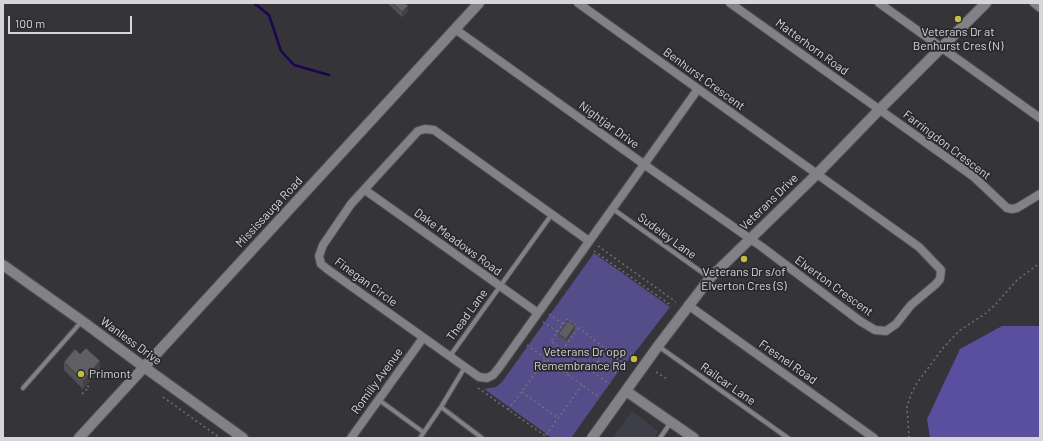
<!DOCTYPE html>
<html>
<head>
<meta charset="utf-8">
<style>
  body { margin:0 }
  #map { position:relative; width:1043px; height:441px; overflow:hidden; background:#343439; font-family:Barlow,sans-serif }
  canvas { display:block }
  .frame { position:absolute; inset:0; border:4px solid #d6d6d9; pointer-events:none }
  .scale { position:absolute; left:8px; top:16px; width:124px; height:18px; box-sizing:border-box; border:2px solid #d6d6d9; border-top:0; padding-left:5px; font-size:12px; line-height:14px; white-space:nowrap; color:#d6d6d9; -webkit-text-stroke:3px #2a2a2e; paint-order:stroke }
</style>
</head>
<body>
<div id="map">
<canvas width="1043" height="441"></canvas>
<div class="frame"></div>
<div class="scale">100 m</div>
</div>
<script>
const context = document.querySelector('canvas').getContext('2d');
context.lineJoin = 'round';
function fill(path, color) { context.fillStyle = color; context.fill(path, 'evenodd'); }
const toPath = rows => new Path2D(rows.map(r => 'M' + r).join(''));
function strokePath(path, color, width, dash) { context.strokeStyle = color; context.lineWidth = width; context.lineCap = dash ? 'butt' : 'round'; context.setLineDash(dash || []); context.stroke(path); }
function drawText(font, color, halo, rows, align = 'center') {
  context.font = font + ' Barlow,sans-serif'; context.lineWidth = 3.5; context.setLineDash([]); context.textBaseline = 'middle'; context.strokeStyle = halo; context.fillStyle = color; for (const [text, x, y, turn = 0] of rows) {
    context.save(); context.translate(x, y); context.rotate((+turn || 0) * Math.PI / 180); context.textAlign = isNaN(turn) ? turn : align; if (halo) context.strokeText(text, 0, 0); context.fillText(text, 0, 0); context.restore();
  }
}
fill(toPath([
  [632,411,658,431,655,438,613,438]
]), '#3e3e48');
fill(toPath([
  [594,253,670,307,640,346,618,372,571,438,552,438,484,389,496,387,502,382]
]), '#554d89');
fill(toPath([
  [1002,326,1040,326,1040,438,930,438,927,419,960,349]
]), '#5a4e9f');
strokePath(toPath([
  [254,3,269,15,281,51,294,65,329,75]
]), '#1f0353', 2.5);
const service = toPath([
  [613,209,710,278],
  [658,346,788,438],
  [450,356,552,214],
  [23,388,82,321],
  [379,400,423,432],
  [441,407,465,367],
  [420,438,441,407,482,438],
  [660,438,671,422]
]);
const minor = toPath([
  [730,3,974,177,1007,208,1012,209,1017,208,1040,194],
  [879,3,1040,118],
  [1034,3,1040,8],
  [455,29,652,170,762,247,860,321,875,330,886,331,896,324,911,305,936,284,940,279,941,270,919,247,578,3],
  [365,190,538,313],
  [589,241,434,130,425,129,418,131,351,204,323,245,319,256,321,264,327,269,479,377,487,378,493,375,498,369,698,89],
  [688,305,874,438],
  [351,438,423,338]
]);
const tertiary = toPath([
  [3,265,82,321,144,367],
  [626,391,694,438],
  [592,438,658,346,710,278,817,174,879,110,986,3]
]);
const secondary = toPath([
  [144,367,243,438],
  [79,438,479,3]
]);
strokePath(service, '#505054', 6);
strokePath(minor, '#505054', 10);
strokePath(tertiary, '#505054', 12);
strokePath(secondary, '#505054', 12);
strokePath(toPath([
  [598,246,676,302],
  [594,251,672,306],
  [549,314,563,324],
  [543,322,558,332],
  [527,345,600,398],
  [562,350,578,329],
  [598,361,617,374],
  [591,371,606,349,567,319,551,341,576,360,591,371,610,384],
  [656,372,667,379],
  [567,373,576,360],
  [478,388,548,438],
  [522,392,558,418],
  [82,394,89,387,86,385],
  [163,397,220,438],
  [508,410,546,359],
  [546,435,582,385],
  [909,438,907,407,911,394,917,383,943,348,959,331,986,313,995,305,1017,280,1040,263]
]), '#717175', 1.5, [2, 3]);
strokePath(service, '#818186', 4);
strokePath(minor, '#818186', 8);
strokePath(tertiary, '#818186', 10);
strokePath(secondary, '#818186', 10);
fill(toPath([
  [387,3,406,3,408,11,402,17],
  [575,329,566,342,558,337,558,334],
  [80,354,100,369,83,389,64,370,64,362]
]), '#515155');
fill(toPath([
  [408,6,408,11,402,17,402,12],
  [575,326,575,329,566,342,566,339],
  [100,361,100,369,83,389,83,381]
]), '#424245');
const building = toPath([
  [393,3,405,3,408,6,402,12,393,3],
  [568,321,575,326,566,339,558,334,568,321],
  [86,348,100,361,83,381,64,362,75,349,80,354,86,348]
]);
fill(building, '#5e5e63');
strokePath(building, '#424245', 1);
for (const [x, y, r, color] of [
  [958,19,4,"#c1be40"],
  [744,259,4,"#c1be40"],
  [634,359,4,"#c1be40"],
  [81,374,4,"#c1be40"]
]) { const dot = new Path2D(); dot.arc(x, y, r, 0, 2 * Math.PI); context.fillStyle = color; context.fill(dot); strokePath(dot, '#2a2a2e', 1.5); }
drawText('12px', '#d6d6d9', '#2a2a2e', [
  ["Veterans Dr at",958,32],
  ["Benhurst Cres (N)",958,46],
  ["Veterans Dr s/of",744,272],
  ["Elverton Cres (S)",744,286],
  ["Veterans Dr opp",626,352,"right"],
  ["Remembrance Rd",626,366,"right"],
  ["Primont",89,374,"left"]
]);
drawText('12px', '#d6d6d9', '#2a2a2e', [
  ["Matterhorn Road",812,47,36],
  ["Benhurst Crescent",704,79,36],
  ["Nightjar Drive",609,125,36],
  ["Farringdon Crescent",947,145,37],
  ["Veterans Drive",769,202,-44],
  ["Mississauga Road",269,212,-47],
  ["Sudeley Lane",667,236,36],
  ["Dake Meadows Road",458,242,36],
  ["Finegan Circle",366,282,36],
  ["Elverton Crescent",834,286,36],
  ["Thead Lane",467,315,-54],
  ["Wanless Drive",131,341,36],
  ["Fresnel Road",788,362,35],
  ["Romilly Avenue",377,381,-54],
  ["Railcar Lane",728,384,35]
]);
</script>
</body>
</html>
